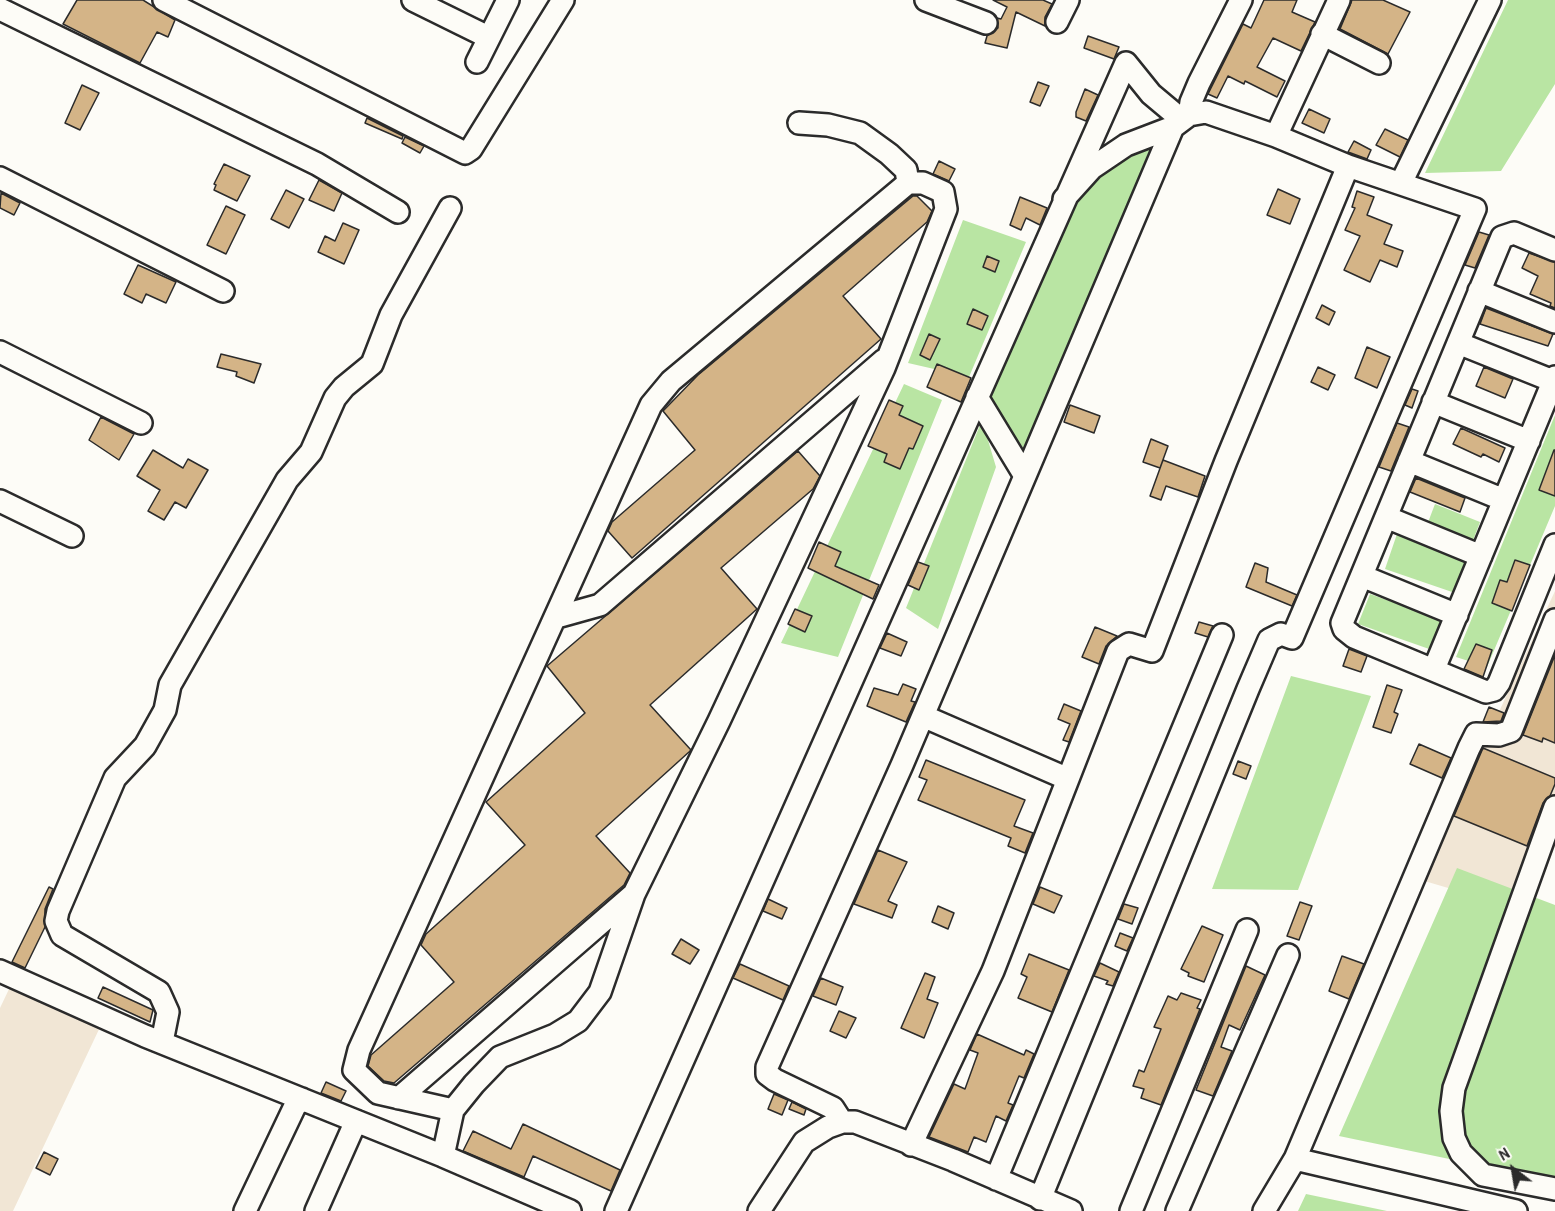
<!DOCTYPE html>
<html>
<head>
<meta charset="utf-8">
<style>
  body { margin:0 }
  #map { position:relative; width:1555px; height:1211px; overflow:hidden; background:#fdfcf7; font-family:"Patrick Hand",sans-serif }
  canvas { display:block }
  .north { position:absolute; left:1483px; top:1139px; width:60px; height:60px; -webkit-text-stroke:4px #fdfcf7; paint-order:stroke; rotate:329deg; font-size:16px; font-weight:700; line-height:24px; text-align:center; color:#2b2b2b }
  .north::after { content:''; display:block; margin:auto; width:21px; height:27px; background:#2b2b2b; clip-path:polygon(50% 0,100% 100%,50% 72%,0 100%) }
</style>
</head>
<body>
<div id="map">
<canvas width="1555" height="1211"></canvas>
<div class="north">N</div>
</div>
<script>
const context = document.querySelector('canvas').getContext('2d');
context.lineJoin = 'round';
function fill(path, color) { context.fillStyle = color; context.fill(path, 'evenodd'); }
const toPath = rows => new Path2D(rows.map(r => 'M' + r).join(''));
function strokePath(path, color, width, dash) { context.strokeStyle = color; context.lineWidth = width; context.lineCap = dash ? 'butt' : 'round'; context.setLineDash(dash || []); context.stroke(path); }
fill(toPath([
  [1555,591,1555,846,1530,912,1421,880],
  [10,987,102,1023,13,1211,0,1211,0,1008]
]), '#f1e6d5');
fill(toPath([
  [1508,0,1555,0,1555,84,1501,171,1425,173],
  [1165,133,1024,449,983,393,1070,199,1101,170],
  [963,220,1026,242,969,377,908,363],
  [904,384,942,400,838,657,781,643],
  [1555,415,1555,506,1487,667,1456,657],
  [982,420,996,467,938,629,906,608],
  [1435,504,1480,522,1472,543,1427,525],
  [1397,534,1467,559,1455,593,1385,569],
  [1370,594,1443,620,1432,650,1358,624],
  [1291,676,1371,696,1298,890,1212,889],
  [1457,868,1555,905,1555,1181,1339,1136],
  [1306,1194,1387,1211,1298,1211]
]), '#b9e5a3');
const building = toPath([
  [77,0,143,0,175,20,168,37,157,32,140,63,63,24,77,0],
  [993,0,1043,0,1052,4,1045,17,1045,26,1016,12,1007,48,985,43,987,36,998,28,997,18,1001,19,1007,7,993,0],
  [1264,0,1297,0,1292,12,1315,22,1301,51,1273,38,1257,67,1285,81,1277,97,1245,81,1244,84,1228,76,1217,98,1208,94,1243,24,1251,28,1264,0],
  [1352,0,1383,0,1410,12,1388,54,1340,29,1352,0],
  [1088,36,1119,47,1114,59,1084,48,1088,36],
  [1038,82,1049,86,1040,106,1030,102,1038,82],
  [82,85,99,93,80,130,65,123,82,85],
  [1085,89,1098,95,1086,121,1076,117,1076,112,1085,89],
  [1309,109,1330,119,1324,133,1302,123,1309,109],
  [367,118,403,136,402,139,365,123,367,118],
  [1385,129,1408,140,1400,157,1376,145,1385,129],
  [405,137,424,146,420,153,402,143,405,137],
  [1354,141,1371,150,1367,159,1348,152,1354,141],
  [939,161,955,169,949,181,933,174,939,161],
  [224,164,250,176,237,201,214,190,216,185,214,184,224,164],
  [319,180,342,193,334,211,309,200,319,180],
  [1278,189,1300,199,1290,224,1267,215,1278,189],
  [286,190,304,199,289,228,271,219,286,190],
  [1357,191,1374,197,1367,215,1392,225,1384,244,1403,251,1397,267,1380,260,1370,282,1344,270,1360,236,1345,230,1355,208,1352,207,1357,191],
  [1,193,20,203,14,215,0,208,1,193],
  [913,196,917,196,932,211,927,222,843,296,881,339,632,558,608,531,612,522,695,450,663,411,698,375,913,196],
  [1020,197,1047,208,1040,225,1026,218,1021,230,1010,225,1020,197],
  [226,206,245,215,226,254,207,245,226,206],
  [343,223,359,230,344,264,318,252,325,236,335,241,343,223],
  [1479,232,1489,235,1475,268,1465,265,1479,232],
  [1529,253,1555,262,1555,308,1550,306,1551,303,1530,294,1538,276,1522,268,1529,253],
  [987,256,999,261,995,272,983,267,987,256],
  [138,265,176,282,166,303,146,294,142,303,124,294,138,265],
  [1322,305,1335,312,1329,325,1316,318,1322,305],
  [1486,308,1553,334,1548,346,1480,324,1486,308],
  [973,309,988,316,982,330,967,324,973,309],
  [929,334,940,339,930,360,920,355,929,334],
  [1367,347,1390,357,1377,388,1355,378,1367,347],
  [221,354,261,364,254,383,236,376,237,372,217,367,221,354],
  [937,364,971,378,961,402,927,387,937,364],
  [1318,367,1335,375,1328,390,1311,382,1318,367],
  [1484,367,1513,379,1505,398,1476,386,1484,367],
  [1412,389,1418,391,1412,408,1405,405,1412,389],
  [889,400,903,406,899,415,923,426,913,449,909,448,900,469,884,462,887,454,868,446,889,400],
  [1070,405,1100,416,1094,433,1064,422,1070,405],
  [101,417,134,434,119,460,89,440,101,417],
  [1397,423,1409,427,1391,471,1379,467,1397,423],
  [1461,428,1505,448,1499,462,1483,454,1481,457,1453,444,1461,428],
  [1151,439,1168,446,1160,468,1143,462,1151,439],
  [153,450,183,468,188,459,208,470,186,508,175,502,164,520,148,511,160,490,137,476,153,450],
  [1554,450,1555,450,1555,496,1539,490,1554,450],
  [798,451,820,476,813,489,721,568,757,609,650,705,691,750,689,752,596,836,630,873,624,885,394,1083,384,1081,368,1066,371,1055,454,982,421,945,426,934,525,845,486,802,585,713,547,666,798,451],
  [1163,460,1205,476,1198,497,1166,486,1161,500,1150,496,1163,460],
  [1416,478,1465,498,1460,512,1410,492,1416,478],
  [819,542,841,552,835,566,879,585,873,599,808,568,819,542],
  [1515,560,1530,565,1512,611,1492,603,1500,580,1507,582,1515,560],
  [918,562,929,566,919,590,908,585,918,562],
  [1255,563,1268,568,1266,582,1297,595,1292,606,1246,587,1255,563],
  [795,609,812,616,805,632,788,624,795,609],
  [1199,622,1213,626,1208,637,1195,633,1199,622],
  [1095,627,1117,636,1106,646,1099,664,1082,657,1095,627],
  [887,633,907,642,901,656,880,648,887,633],
  [1476,644,1492,650,1483,677,1464,669,1476,644],
  [1349,649,1367,656,1361,672,1343,666,1349,649],
  [1555,655,1555,743,1543,738,1542,742,1523,735,1555,655],
  [903,684,916,689,911,701,915,702,906,722,867,706,874,688,898,695,903,684],
  [1387,685,1402,690,1394,712,1398,714,1391,733,1373,727,1387,685],
  [1064,704,1081,711,1069,742,1063,740,1070,724,1058,719,1064,704],
  [1489,707,1504,713,1501,721,1483,722,1489,707],
  [1419,744,1451,758,1442,778,1410,764,1419,744],
  [1483,748,1555,778,1555,784,1550,796,1543,803,1527,846,1454,816,1483,748],
  [926,760,1025,800,1014,826,1033,833,1025,853,1008,846,1011,838,918,800,927,780,919,777,926,760],
  [1238,761,1251,766,1246,779,1233,774,1238,761],
  [878,850,907,862,888,901,897,905,892,918,854,904,878,850],
  [49,887,53,889,45,909,45,927,25,968,12,962,49,887],
  [1040,887,1062,896,1054,913,1033,904,1040,887],
  [768,899,787,908,782,919,763,911,768,899],
  [1300,902,1312,906,1299,940,1287,936,1300,902],
  [1124,904,1138,908,1132,924,1118,919,1124,904],
  [938,906,954,913,948,929,932,922,938,906],
  [1202,926,1223,935,1204,982,1188,976,1189,973,1181,969,1202,926],
  [1120,933,1133,938,1127,951,1115,946,1120,933],
  [681,939,699,950,690,964,672,954,681,939],
  [1029,954,1069,970,1052,1012,1018,998,1027,977,1021,974,1029,954],
  [1342,956,1364,964,1349,999,1329,991,1342,956],
  [1100,963,1119,972,1113,986,1106,984,1108,981,1094,976,1100,963],
  [740,964,789,986,783,1000,733,978,740,964],
  [1246,966,1265,975,1240,1030,1229,1025,1221,1047,1232,1051,1213,1096,1196,1090,1246,966],
  [925,973,935,977,927,999,938,1003,924,1038,901,1028,925,973],
  [821,978,843,987,836,1005,813,996,821,978],
  [103,987,153,1010,150,1022,98,998,103,987],
  [1181,993,1201,1000,1197,1008,1200,1009,1161,1105,1141,1098,1144,1089,1133,1086,1139,1070,1144,1072,1161,1029,1154,1027,1164,1005,1168,996,1177,1000,1181,993],
  [839,1011,856,1018,846,1038,830,1031,839,1011],
  [977,1034,1024,1055,1026,1050,1034,1054,1024,1078,1019,1076,1008,1103,1013,1105,1006,1121,996,1116,986,1142,974,1137,968,1152,929,1137,954,1084,965,1089,978,1053,970,1050,977,1034],
  [326,1082,346,1091,341,1101,321,1093,326,1082],
  [774,1094,788,1100,782,1115,768,1109,774,1094],
  [792,1102,806,1109,804,1115,789,1109,792,1102],
  [523,1124,620,1170,611,1191,533,1156,524,1177,463,1151,473,1131,511,1149,523,1124],
  [44,1152,58,1159,50,1175,36,1168,44,1152]
]);
fill(building, '#d4b487');
strokePath(building, '#2b2b2b', 1.5);
const minor = toPath([
  [164,0,465,153,471,149,563,0],
  [413,0,488,37],
  [926,0,986,23],
  [0,9,317,164,398,212],
  [1057,22,1068,0],
  [1322,34,1379,63],
  [477,62,508,0],
  [1189,115,1191,102,1199,83,1241,0],
  [799,123,828,125,860,133,889,154,906,170,908,183],
  [1276,136,1339,0],
  [0,178,223,291],
  [1401,183,1490,0],
  [1555,250,1514,233,1502,237,1342,623,1344,629,1354,637,1486,692,1494,690,1499,683,1555,545],
  [1479,291,1555,322],
  [1458,343,1553,381],
  [0,352,141,423],
  [1433,402,1529,441],
  [1409,461,1504,500],
  [1025,476,1173,127],
  [0,501,72,536],
  [1386,517,1481,556],
  [1362,576,1457,615],
  [557,617,600,605,884,360],
  [1434,669,1555,377],
  [923,716,1068,779],
  [1555,807,1454,1088,1451,1111,1454,1138,1461,1153,1483,1175,1555,1189],
  [0,971,145,1036,443,1156,570,1211],
  [162,1042,168,1012,159,992,62,935,56,921,58,911,115,778,145,746,165,710,170,685,287,480,311,452,335,398,344,387,372,364,391,315,450,208],
  [399,1098,634,894],
  [842,1122,833,1108,775,1080,767,1074,767,1067,902,765,1025,476,977,397],
  [911,1145,993,971,1118,651,1129,644,1152,651,1226,461,1348,166],
  [443,1156,453,1110,474,1084,500,1057,555,1035,578,1021,600,992,634,894,719,721,884,368,946,209,943,192,923,183,908,183,671,381,651,405,359,1050,354,1070,378,1093,453,1110],
  [1295,1159,1469,748,1476,734,1499,735,1511,731,1555,620],
  [996,1179,1222,635],
  [1040,1199,1248,689,1269,640,1281,634,1292,638,1475,209,1348,166,1276,136,1206,112,1189,115,1173,127,1126,145,1092,168,1064,199],
  [245,1211,295,1106,302,1099],
  [316,1211,356,1121],
  [616,1211,1126,63,1151,94,1182,120],
  [759,1211,804,1142,828,1127,842,1122,855,1122,953,1160,1071,1211],
  [1131,1211,1247,930],
  [1177,1211,1288,955],
  [1264,1211,1295,1159,1516,1211]
]);
strokePath(minor, '#2b2b2b', 26);
strokePath(minor, '#fdfcf7', 21);
</script>
</body>
</html>
